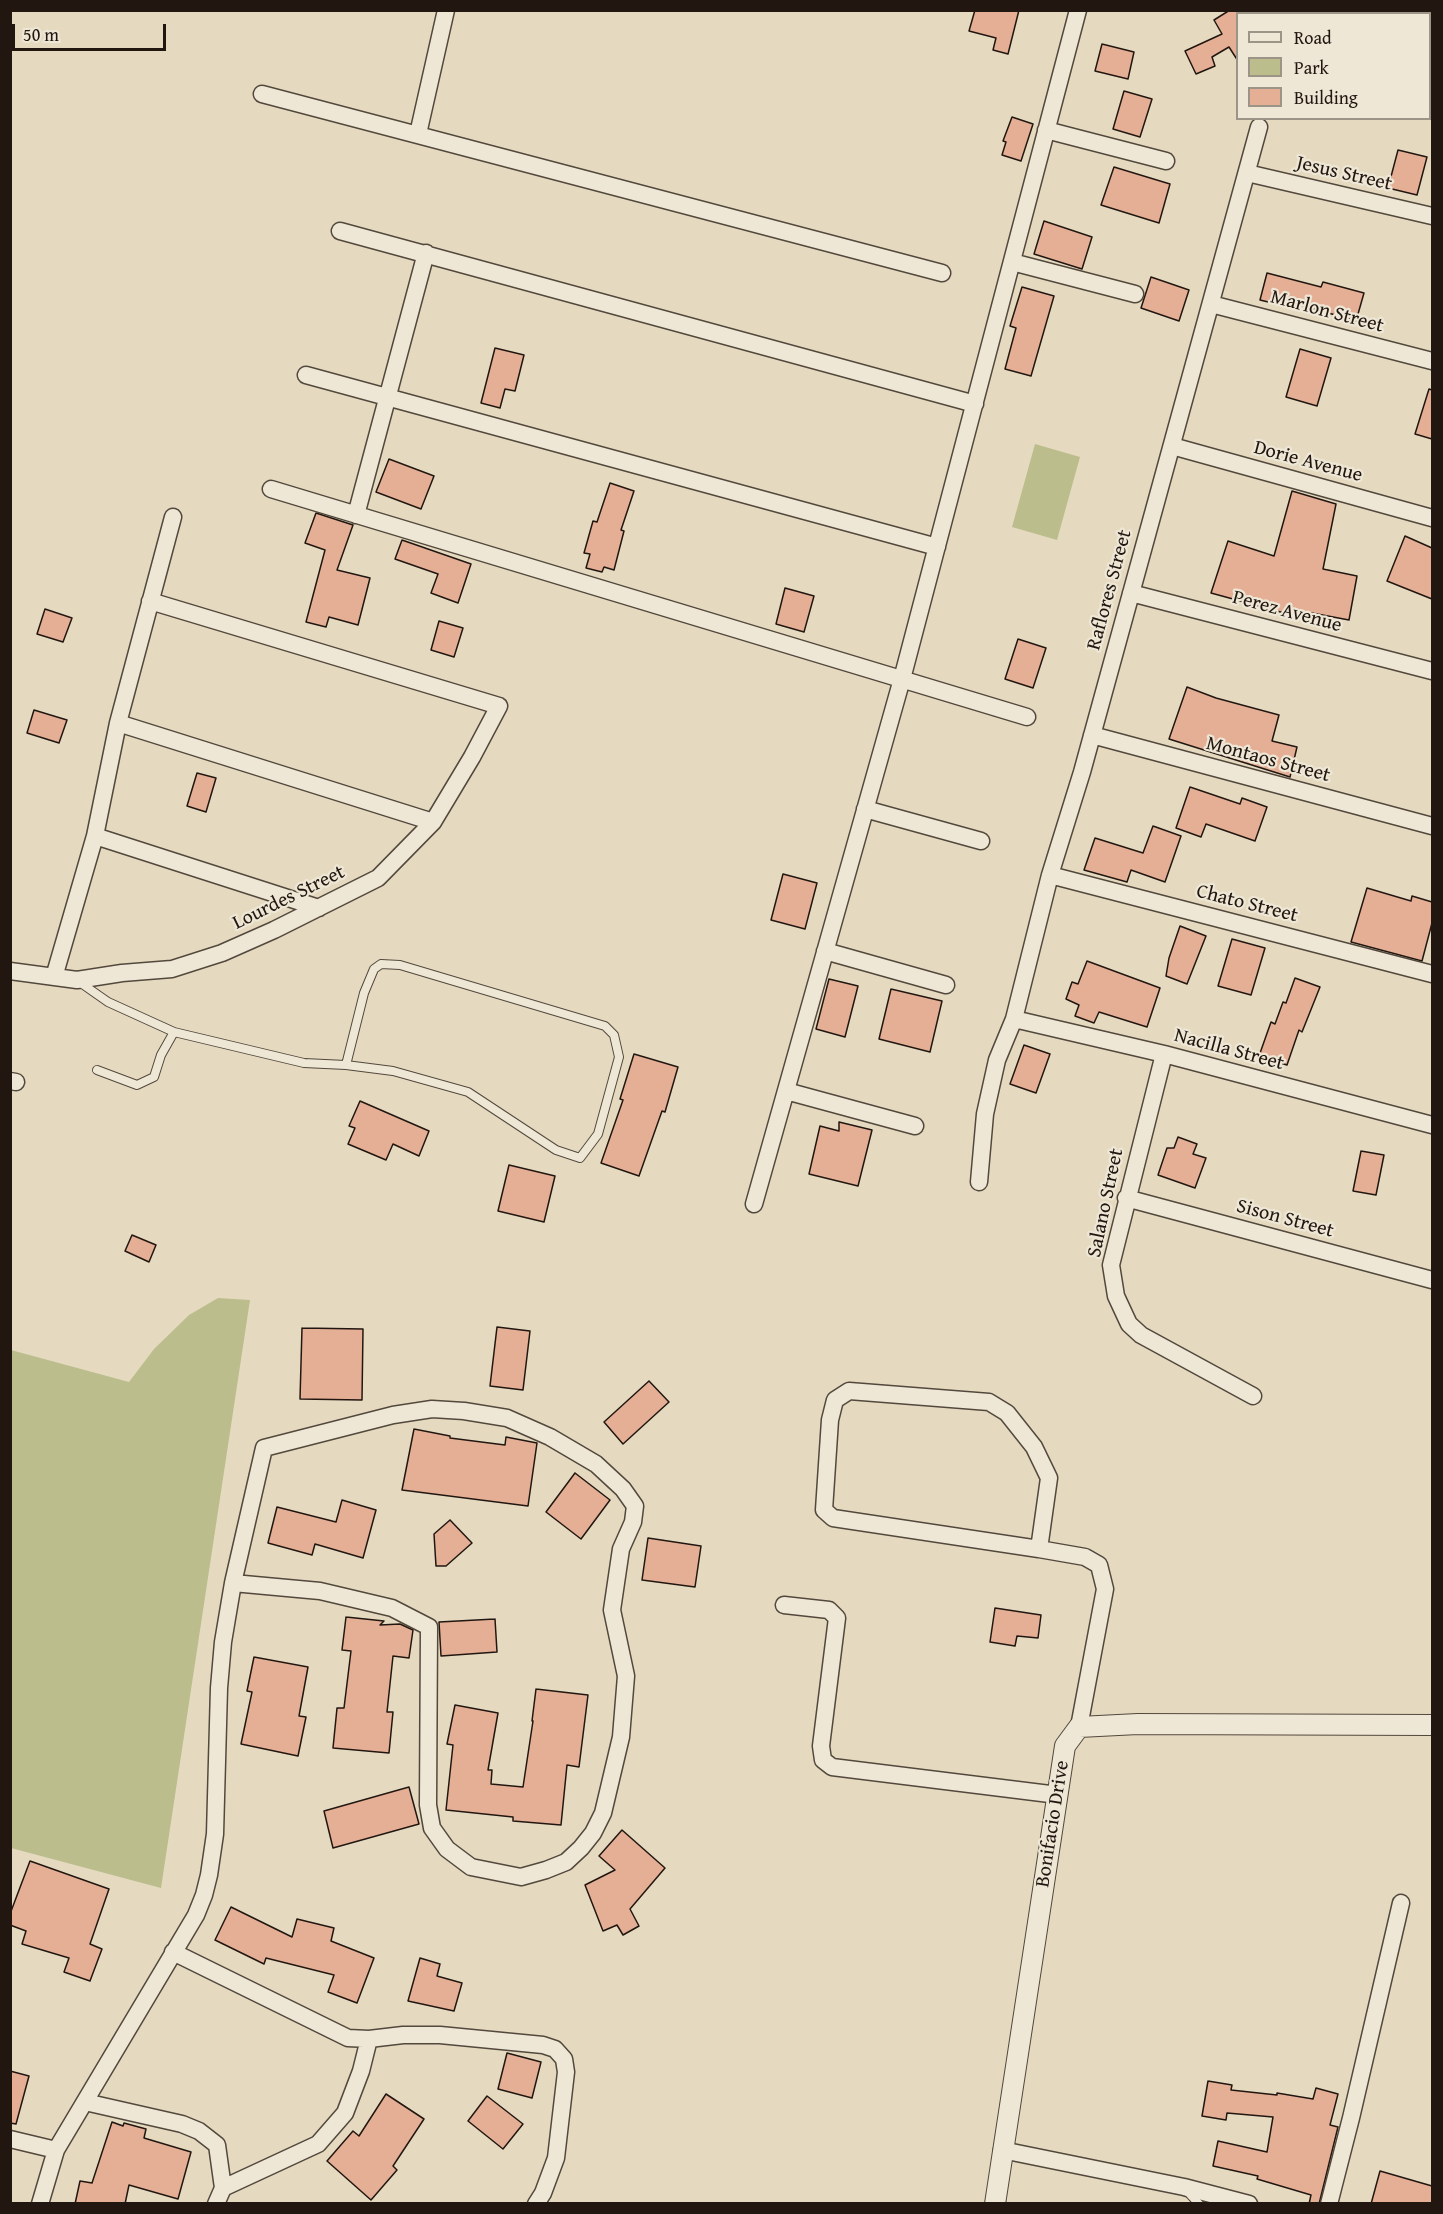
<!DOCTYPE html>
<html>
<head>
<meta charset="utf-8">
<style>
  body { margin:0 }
  #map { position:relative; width:1443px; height:2214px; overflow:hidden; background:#e5dac0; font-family:"Gentium Book Plus",serif }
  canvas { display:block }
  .frame { position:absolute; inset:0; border:12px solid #221710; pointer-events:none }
  .legend { position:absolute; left:1236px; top:12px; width:195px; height:108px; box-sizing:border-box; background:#eee7d6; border:2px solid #9c9487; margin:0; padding:8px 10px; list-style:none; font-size:18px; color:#221710 }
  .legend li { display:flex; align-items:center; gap:12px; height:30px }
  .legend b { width:30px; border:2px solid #9c9487 }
  .scale { position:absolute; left:12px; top:24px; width:154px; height:27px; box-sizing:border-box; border:3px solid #221710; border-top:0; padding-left:8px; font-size:18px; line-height:21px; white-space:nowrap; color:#221710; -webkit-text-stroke:4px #eee7d6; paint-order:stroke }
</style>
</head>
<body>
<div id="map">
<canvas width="1443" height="2214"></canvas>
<div class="frame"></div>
<ul class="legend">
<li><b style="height:8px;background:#eee7d6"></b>Road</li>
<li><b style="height:16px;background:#bcbd8d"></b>Park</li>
<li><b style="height:16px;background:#e5af96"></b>Building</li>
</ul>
<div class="scale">50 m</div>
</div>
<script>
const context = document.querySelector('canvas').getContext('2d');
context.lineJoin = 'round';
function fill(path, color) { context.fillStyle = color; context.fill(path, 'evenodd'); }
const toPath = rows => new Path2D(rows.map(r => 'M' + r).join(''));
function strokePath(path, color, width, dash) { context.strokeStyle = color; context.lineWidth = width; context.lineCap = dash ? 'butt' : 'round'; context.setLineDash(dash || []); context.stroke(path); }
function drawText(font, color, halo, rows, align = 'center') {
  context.font = font + ' "Gentium Book Plus",serif'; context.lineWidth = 4.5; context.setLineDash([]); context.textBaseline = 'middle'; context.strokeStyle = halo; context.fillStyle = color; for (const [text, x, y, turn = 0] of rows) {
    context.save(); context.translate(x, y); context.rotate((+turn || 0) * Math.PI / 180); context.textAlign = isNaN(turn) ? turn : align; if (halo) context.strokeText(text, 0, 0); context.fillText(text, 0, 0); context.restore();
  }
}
fill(toPath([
  [1035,444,1080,457,1057,540,1012,527],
  [218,1298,250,1300,161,1888,11,1848,11,1350,129,1382,154,1349,189,1315]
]), '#bcbd8d');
const building = toPath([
  [975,10,1019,10,1008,54,993,50,996,38,969,31,975,10],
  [1230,10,1238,10,1238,61,1229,47,1212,57,1215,66,1196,74,1185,51,1222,34,1214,20,1230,10],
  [1102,44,1134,52,1128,79,1095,71,1102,44],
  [1124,91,1152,99,1140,137,1113,129,1124,91],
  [1012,117,1033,124,1021,161,1002,155,1006,142,1003,141,1012,117],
  [1398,150,1427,157,1417,195,1388,188,1398,150],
  [1114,167,1170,184,1159,223,1101,205,1114,167],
  [1044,221,1092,237,1082,269,1034,254,1044,221],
  [1267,273,1321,287,1323,282,1364,293,1356,321,1294,303,1293,308,1260,300,1267,273],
  [1151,277,1189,290,1179,321,1141,308,1151,277],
  [1022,287,1054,296,1031,376,1005,369,1016,328,1010,326,1022,287],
  [495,348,524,355,515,391,505,389,500,408,481,403,495,348],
  [1300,349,1331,358,1317,406,1286,397,1300,349],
  [1429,389,1432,390,1432,439,1415,434,1429,389],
  [389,459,434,476,421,509,376,492,389,459],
  [610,483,634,491,621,530,624,531,614,570,604,567,602,572,586,568,590,554,584,553,593,521,597,522,610,483],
  [1292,491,1336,504,1323,569,1357,576,1349,620,1312,613,1310,620,1211,593,1228,541,1274,556,1292,491],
  [316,513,353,525,337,570,370,578,358,625,329,617,326,627,306,622,325,550,305,543,316,513],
  [1405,536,1432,548,1432,599,1387,581,1405,536],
  [402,540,471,564,458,603,431,593,438,574,395,559,402,540],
  [785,588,814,596,804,632,776,624,785,588],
  [45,609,72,618,63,642,37,634,45,609],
  [439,621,463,628,454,657,431,650,439,621],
  [1018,639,1046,648,1033,688,1005,679,1018,639],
  [1187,687,1216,698,1279,715,1272,741,1297,747,1290,777,1169,739,1187,687],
  [34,710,67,720,59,743,27,733,34,710],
  [197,773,216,778,206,812,187,806,197,773],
  [1190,787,1240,804,1242,798,1267,807,1255,841,1206,824,1201,837,1176,828,1190,787],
  [1153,826,1181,836,1165,882,1131,870,1127,882,1084,870,1095,838,1143,853,1153,826],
  [783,874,817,883,805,929,771,920,783,874],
  [1367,888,1411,901,1412,896,1432,902,1432,923,1422,961,1351,942,1367,888],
  [1180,926,1206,936,1187,984,1166,976,1169,958,1180,926],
  [1232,939,1265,948,1251,995,1218,986,1232,939],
  [1087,961,1160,988,1147,1027,1099,1012,1094,1023,1075,1016,1079,1005,1066,999,1072,982,1078,984,1087,961],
  [1295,978,1320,987,1302,1032,1299,1030,1287,1065,1259,1056,1271,1022,1275,1024,1283,1002,1286,1003,1295,978],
  [829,979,858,986,845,1037,816,1029,829,979],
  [891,989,942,1001,930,1052,879,1039,891,989],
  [1024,1045,1050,1054,1036,1093,1010,1084,1024,1045],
  [634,1054,678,1067,665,1112,662,1111,639,1176,601,1163,623,1100,620,1099,634,1054],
  [360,1101,429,1131,419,1156,393,1144,386,1160,348,1144,355,1128,349,1126,360,1101],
  [839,1122,872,1130,858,1186,809,1174,820,1126,839,1131,839,1122],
  [1178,1137,1197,1144,1193,1154,1206,1158,1195,1188,1158,1175,1167,1148,1174,1148,1178,1137],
  [1361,1151,1384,1155,1376,1195,1353,1191,1361,1151],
  [509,1165,555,1176,544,1222,498,1211,509,1165],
  [132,1235,156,1245,149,1262,125,1251,132,1235],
  [497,1327,530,1331,523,1390,490,1386,497,1327],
  [302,1328,363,1329,362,1400,300,1399,302,1328],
  [649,1381,669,1402,623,1444,604,1422,649,1381],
  [414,1429,450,1436,450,1438,505,1445,506,1437,537,1443,528,1506,402,1490,414,1429],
  [575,1473,610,1500,581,1539,546,1512,575,1473],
  [342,1500,376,1510,363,1558,315,1544,312,1555,268,1543,277,1507,336,1522,342,1500],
  [450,1520,472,1543,446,1566,436,1566,434,1534,450,1520],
  [648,1538,701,1546,695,1587,642,1580,648,1538],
  [995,1608,1041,1615,1038,1638,1017,1636,1015,1646,990,1642,995,1608],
  [346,1617,384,1621,380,1625,400,1624,413,1630,409,1658,393,1656,387,1712,393,1712,389,1753,333,1748,337,1708,344,1708,351,1651,342,1650,346,1617],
  [495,1619,497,1652,441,1656,439,1622,495,1619],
  [254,1657,308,1667,299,1716,306,1717,298,1756,241,1744,252,1692,247,1691,254,1657],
  [536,1689,588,1695,579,1767,567,1765,561,1825,513,1821,513,1817,446,1810,453,1745,447,1744,455,1705,498,1713,488,1770,492,1770,491,1784,523,1787,533,1721,532,1721,536,1689],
  [409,1787,419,1824,333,1848,324,1811,409,1787],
  [622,1830,665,1868,630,1909,639,1926,623,1935,617,1925,603,1931,585,1885,615,1870,599,1856,622,1830],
  [30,1861,109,1889,90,1944,102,1949,90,1981,64,1972,69,1958,22,1944,26,1931,10,1925,10,1914,30,1861],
  [231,1907,292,1937,297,1919,334,1928,331,1941,374,1958,357,2003,328,1992,334,1975,266,1958,264,1964,215,1940,231,1907],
  [420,1958,440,1964,437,1976,462,1983,454,2011,408,2001,420,1958],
  [507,2053,541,2062,532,2098,498,2089,507,2053],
  [10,2071,29,2076,16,2124,10,2123,10,2071],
  [1208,2081,1232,2085,1231,2090,1277,2095,1277,2093,1313,2099,1316,2088,1338,2094,1330,2125,1338,2127,1319,2204,1309,2204,1311,2195,1257,2179,1258,2176,1213,2166,1218,2141,1267,2152,1273,2117,1227,2113,1226,2120,1202,2116,1208,2081],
  [386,2094,424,2119,393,2166,397,2170,371,2200,327,2161,353,2131,359,2136,386,2094],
  [487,2096,523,2124,503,2149,468,2121,487,2096],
  [112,2122,123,2126,124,2123,146,2129,144,2138,191,2152,178,2199,129,2185,125,2204,75,2204,80,2181,92,2183,112,2122],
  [1380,2171,1432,2186,1432,2204,1371,2204,1380,2171]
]);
fill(building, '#e5af96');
strokePath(building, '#221710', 1.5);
const service = toPath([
  [78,981,108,1002,174,1032,304,1063,346,1065,393,1071,468,1092,556,1150,580,1158,598,1134,619,1057,614,1035,605,1026,400,965,381,964,374,969,364,993,346,1065],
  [97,1070,137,1085,154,1077,161,1055,174,1032],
  [1187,2191,1199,2204]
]);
const minor = toPath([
  [262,94,942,273],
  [1046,130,1166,161],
  [418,134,446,10],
  [1247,173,1432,216],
  [340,231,975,404],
  [1012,262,1135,294],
  [1211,304,1432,361],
  [306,375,937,547],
  [1172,446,1432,518],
  [271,489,1027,717],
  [356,515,426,253],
  [1131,593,1432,671],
  [118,723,433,822],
  [1092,735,1432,826],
  [865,809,981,841],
  [95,836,319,908],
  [1050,875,1432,974],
  [825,951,946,985],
  [10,971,77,980,122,973,172,969,222,953,274,930,378,878,433,822,472,757,499,706,150,601],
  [54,977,95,836,118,723,173,517],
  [1014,1019,1164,1054,1432,1125],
  [1164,1054,1111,1265,1116,1296,1129,1324,1141,1335,1253,1396],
  [10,1081,16,1082],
  [786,1091,915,1126],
  [979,1182,985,1114,997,1060,1014,1019,1050,875,1082,772,1259,127],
  [1126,1198,1432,1280],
  [754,1204,902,679,1078,10],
  [1039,1549,1049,1478,1034,1447,1007,1413,989,1402,849,1391,835,1400,830,1420,824,1510,833,1518,1039,1549,1085,1557,1099,1565,1105,1589,1079,1727],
  [784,1605,829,1610,837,1618,821,1746,823,1760,832,1767,1058,1795],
  [173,1952,348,2038,369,2039,403,2035,440,2035,543,2045,555,2049,564,2059,566,2072,556,2158,543,2193,536,2204],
  [85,2102,182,2124,199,2131,217,2145,223,2188,216,2204],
  [10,2139,56,2150],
  [1002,2150,1184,2187,1249,2204],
  [223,2188,318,2144,345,2113,361,2071,369,2039],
  [40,2204,56,2150,196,1915,204,1895,209,1875,215,1834,219,1688,223,1642,233,1583,264,1448,393,1415,432,1409,464,1411,507,1418,550,1437,596,1464,623,1489,635,1506,633,1522,621,1549,612,1610,626,1676,621,1737,603,1813,593,1833,581,1848,566,1862,546,1870,521,1877,471,1867,447,1849,432,1828,428,1805,429,1627,392,1608,320,1591,233,1583],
  [1329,2204,1351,2118,1401,1903]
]);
const tertiary = toPath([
  [995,2204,1065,1746,1079,1727,1138,1724,1432,1725]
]);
strokePath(service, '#53483c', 10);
strokePath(minor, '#53483c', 19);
strokePath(tertiary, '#53483c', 22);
strokePath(service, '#eee7d6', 8);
strokePath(minor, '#eee7d6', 16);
strokePath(tertiary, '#eee7d6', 20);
drawText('20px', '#221710', '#eee7d6', [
  ["Jesus Street",1344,174,13],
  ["Marlon Street",1327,312,15],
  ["Dorie Avenue",1308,462,15],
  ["Raflores Street",1110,590,-75],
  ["Perez Avenue",1287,612,15],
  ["Montaos Street",1268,760,15],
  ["Lourdes Street",289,898,-26],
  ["Chato Street",1247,904,14],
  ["Nacilla Street",1229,1050,15],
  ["Salano Street",1106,1203,-78],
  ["Sison Street",1285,1219,15],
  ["Bonifacio Drive",1053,1824,-81]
]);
</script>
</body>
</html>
